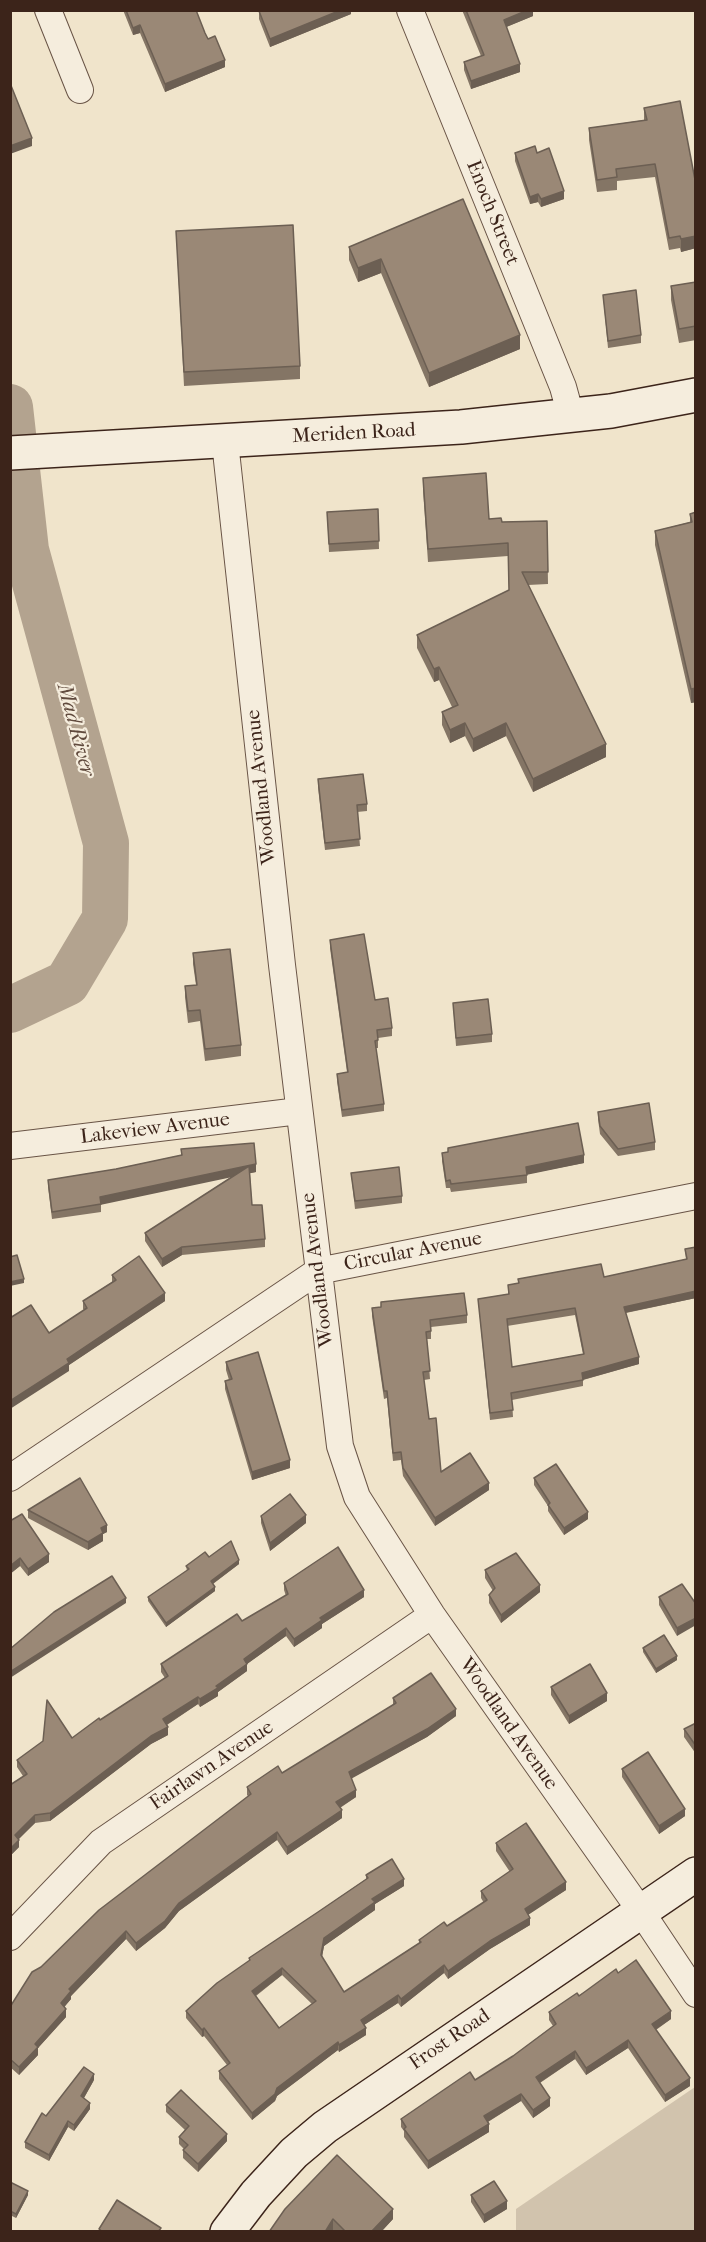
<!DOCTYPE html>
<html>
<head>
<meta charset="utf-8">
<style>
  body { margin:0 }
  #map { position:relative; width:706px; height:2242px; overflow:hidden; background:#f0e4cb; font-family:"IM FELL French Canon",serif }
  canvas { display:block }
  .frame { position:absolute; inset:0; border:12px solid #3c241a; pointer-events:none }
</style>
</head>
<body>
<div id="map">
<canvas width="706" height="2242"></canvas>
<div class="frame"></div>
</div>
<script>
const context = document.querySelector('canvas').getContext('2d');
context.lineJoin = 'round';
function fill(path, color) { context.fillStyle = color; context.fill(path, 'evenodd'); }
const toPath = rows => new Path2D(rows.map(r => 'M' + r).join(''));
function strokePath(path, color, width, dash) { context.strokeStyle = color; context.lineWidth = width; context.lineCap = dash ? 'butt' : 'round'; context.setLineDash(dash || []); context.stroke(path); }
function drawText(font, color, halo, rows, align = 'center') {
  context.font = font + ' "IM FELL French Canon",serif'; context.lineWidth = 4.5; context.setLineDash([]); context.textBaseline = 'middle'; context.strokeStyle = halo; context.fillStyle = color; for (const [text, x, y, turn = 0] of rows) {
    context.save(); context.translate(x, y); context.rotate((+turn || 0) * Math.PI / 180); context.textAlign = isNaN(turn) ? turn : align; if (halo) context.strokeText(text, 0, 0); context.fillText(text, 0, 0); context.restore();
  }
}
fill(toPath([
  [695,2087,695,2231,516,2231,516,2209]
]), '#d1c3ad');
strokePath(toPath([
  [10,407,26,550,106,843,105,919,67,983,10,1010]
]), '#b3a38f', 46);
const street = toPath([
  [48,10,80,90],
  [410,10,563,387,571,416],
  [225,442,282,965,340,1446,357,1497,432,1615,640,1910,696,1994],
  [10,1146,299,1111],
  [10,1478,318,1271,696,1196],
  [10,1937,101,1842,432,1615]
]);
const secondary = toPath([
  [10,453,461,427,611,411,696,395],
  [227,2232,256,2194,294,2153,325,2127,696,1874]
]);
strokePath(street, '#695446', 28);
strokePath(secondary, '#3c241a', 36);
strokePath(street, '#f5eddd', 26);
strokePath(secondary, '#f5eddd', 33);
fill(toPath([
  [123,10,196,10,205,33,225,67,165,92,140,33,133,35],
  [351,10,351,14,270,47,259,19,259,11],
  [462,10,533,10,533,16,506,27,520,72,471,89,464,70,464,62,481,56],
  [695,97,696,97,696,113,695,111],
  [644,108,696,185,696,248,681,252,680,248,669,250,655,177,617,181,617,190,597,192,589,140,589,128,644,120],
  [515,153,537,153,564,199,541,207,538,202,530,204,515,161],
  [463,199,520,349,429,387,381,273,358,282,349,260,349,247],
  [176,231,300,366,300,379,184,386],
  [696,282,696,340,679,343,671,300,671,286],
  [603,295,641,335,641,343,608,348],
  [423,478,489,519,502,522,547,521,548,584,528,585,606,757,533,792,506,736,473,752,465,736,450,743,442,725,442,712,452,707,439,680,434,682,417,648,417,635,509,590,508,556,428,562,423,490],
  [378,509,379,549,329,552,327,512],
  [696,512,696,702,691,703,655,545,655,531,690,522,690,514],
  [318,779,367,804,367,811,357,812,360,846,325,850,318,787],
  [330,940,375,1000,392,1028,392,1036,378,1038,378,1048,376,1048,384,1104,384,1111,342,1117,337,1081,337,1074,347,1072,330,948],
  [193,953,241,1045,241,1056,205,1061,200,1021,188,1023,185,997,185,986,196,985,193,964],
  [453,1003,492,1034,492,1042,456,1046],
  [598,1112,655,1142,655,1150,618,1156,600,1134,598,1119],
  [181,1149,256,1172,250,1173,252,1205,265,1239,265,1247,182,1255,162,1267,145,1241,145,1233,233,1176,101,1204,101,1212,52,1219,48,1187,48,1180,116,1169,181,1155],
  [442,1153,584,1163,527,1174,527,1183,451,1192,450,1188,446,1188,442,1161],
  [351,1173,402,1196,402,1203,355,1209],
  [696,1247,696,1298,626,1313,639,1364,583,1380,583,1386,512,1400,513,1417,490,1420,478,1299,508,1294,508,1285,518,1283,518,1279,604,1277,686,1259,685,1249],
  [575,1315,583,1354,512,1367,507,1326],
  [112,1275,165,1301,69,1365,69,1371,49,1333,84,1310,83,1309,83,1301,112,1282],
  [372,1308,467,1315,467,1323,431,1327,431,1339,427,1339,430,1379,424,1380,429,1419,441,1472,489,1490,435,1526,403,1476,401,1460,393,1461,387,1398,384,1399,372,1316],
  [226,1362,290,1468,252,1480,225,1389,225,1381,229,1380,226,1370],
  [534,1478,588,1519,564,1535,548,1511,548,1506,534,1485],
  [28,1510,107,1532,103,1534,103,1541,88,1550,28,1518],
  [261,1516,306,1523,270,1551,261,1523],
  [10,1521,49,1562,28,1576,20,1566,10,1574],
  [209,1557,239,1564,213,1584,215,1591,166,1627,148,1601,148,1597,187,1571,186,1566],
  [485,1570,540,1592,501,1623,489,1603,489,1595,493,1591,485,1578],
  [284,1583,364,1597,322,1624,322,1628,294,1647,286,1636,247,1664,247,1671,218,1692,218,1696,200,1707,198,1704,167,1725,168,1735,151,1744,50,1821,35,1823,18,1839,19,1847,10,1856,23,1776,17,1767,17,1760,72,1738,165,1678,161,1672,161,1664,242,1621,286,1596,284,1590],
  [659,1597,696,1604,677,1636,659,1605],
  [643,1648,677,1660,656,1673,643,1652],
  [551,1687,607,1701,569,1724,551,1695],
  [393,1698,456,1716,427,1737,351,1778,356,1797,340,1808,342,1818,287,1855,277,1840,179,1911,165,1928,136,1951,126,1939,71,1996,71,1999,64,2007,66,2017,38,2048,38,2055,19,2075,10,2067,10,2007,41,1967,248,1796,247,1795,247,1787,282,1773,393,1705],
  [696,1723,696,1754,684,1737,684,1729],
  [622,1769,685,1816,659,1834,622,1777],
  [496,1843,566,1890,528,1914,530,1925,490,1949,448,1979,444,1973,401,2007,398,2003,364,2025,366,2035,339,2052,338,2050,277,2096,275,2101,252,2120,219,2079,219,2071,227,2065,204,2036,202,2037,186,2018,186,2011,249,1961,249,1958,318,1912,366,1879,366,1875,404,1886,375,1904,375,1910,324,1946,322,1957,344,1992,419,1943,419,1940,447,1926,484,1903,481,1898,481,1891,510,1872,496,1851],
  [282,1975,312,2004,279,2028,256,1996],
  [618,1973,671,2019,656,2030,690,2086,665,2102,628,2048,586,2075,575,2059,540,2083,550,2106,533,2118,521,2101,488,2122,489,2132,428,2169,404,2137,404,2131,401,2127,401,2119,475,2080,513,2056,553,2026,549,2020,549,2012],
  [94,2080,84,2098,90,2109,74,2131,68,2127,49,2161,25,2148,25,2142,46,2116],
  [166,2105,227,2141,198,2172,183,2158,183,2150,184,2149,179,2144,179,2137,185,2130,166,2112],
  [10,2182,28,2195,16,2218,10,2215],
  [471,2195,507,2209,484,2223,471,2202],
  [285,2209,393,2219,381,2232,335,2232,333,2230]
]), '#847565');
fill(toPath([
  [341,10,351,10,351,14,270,47,270,39],
  [528,10,533,10,533,16,504,28,504,20],
  [140,25,140,33,133,35,133,28],
  [225,60,225,67,165,92,165,84],
  [520,64,520,72,471,89,471,81],
  [32,138,32,146,10,154,10,146],
  [564,191,564,199,541,207,541,199],
  [538,194,538,202,530,204,530,197],
  [696,236,696,248,681,252,681,239],
  [381,259,381,273,358,282,358,268],
  [520,335,520,349,429,387,429,373],
  [439,667,439,680,434,682,434,669],
  [696,688,696,702,691,703,691,689],
  [465,723,465,736,450,743,450,730],
  [506,723,506,736,473,752,473,739],
  [606,744,606,757,533,792,533,779],
  [584,1155,584,1163,526,1175,526,1167],
  [256,1164,256,1172,100,1205,100,1197],
  [182,1247,182,1255,162,1267,162,1259],
  [24,1279,24,1283,10,1286,10,1282],
  [696,1291,696,1298,624,1313,624,1307],
  [165,1293,165,1301,69,1365,69,1371,10,1409,10,1401,67,1359],
  [639,1357,639,1364,582,1380,582,1373],
  [290,1460,290,1468,252,1480,252,1472],
  [489,1483,489,1490,435,1526,435,1518],
  [588,1512,588,1519,564,1535,564,1528],
  [306,1515,306,1523,270,1551,270,1543],
  [107,1525,107,1532,103,1534,103,1541,88,1550,88,1542,101,1528],
  [49,1554,49,1562,28,1576,28,1569],
  [20,1558,20,1566,10,1574,10,1566],
  [239,1560,239,1564,211,1585,211,1581],
  [540,1585,540,1592,501,1623,501,1615],
  [215,1587,215,1591,166,1627,166,1623],
  [364,1590,364,1597,322,1624,322,1628,294,1647,294,1639,320,1618],
  [126,1598,126,1603,10,1678,10,1672],
  [696,1618,696,1625,677,1636,677,1628],
  [286,1628,286,1636,247,1664,247,1671,218,1692,218,1696,200,1707,200,1699,216,1686,244,1659],
  [677,1656,677,1660,656,1673,656,1669],
  [607,1693,607,1701,569,1724,569,1716],
  [198,1697,198,1704,163,1727,163,1719],
  [456,1709,456,1716,427,1737,349,1780,349,1772],
  [168,1727,168,1735,151,1744,50,1821,50,1813,151,1736],
  [356,1790,356,1797,336,1810,336,1802],
  [685,1809,685,1816,659,1834,659,1826],
  [342,1810,342,1818,287,1855,287,1847],
  [35,1815,35,1823,15,1843,15,1835],
  [277,1832,277,1840,179,1911,165,1928,136,1951,136,1943,179,1903],
  [19,1840,19,1847,10,1856,10,1849],
  [404,1879,404,1886,375,1904,375,1910,324,1946,321,1962,321,1955,324,1938,372,1899],
  [566,1882,566,1890,525,1917,525,1909],
  [530,1918,530,1925,490,1949,448,1979,448,1971,490,1941],
  [126,1931,126,1939,71,1996,71,1999,61,2011,61,2003,69,1989],
  [444,1965,444,1973,401,2007,401,1999],
  [282,1968,282,1975,252,1998,252,1991],
  [398,1995,398,2003,361,2027,361,2020],
  [66,2009,66,2017,38,2048,38,2055,19,2075,19,2067,35,2044],
  [671,2011,671,2019,652,2032,652,2024],
  [204,2028,204,2036,202,2037,202,2030],
  [366,2028,366,2035,339,2052,339,2045],
  [628,2040,628,2048,586,2075,586,2068],
  [338,2042,338,2050,277,2096,275,2101,252,2120,252,2113,277,2088],
  [575,2051,575,2059,536,2085,536,2077],
  [94,2074,94,2080,81,2103,81,2096],
  [690,2078,690,2086,665,2102,665,2095],
  [521,2094,521,2101,484,2124,484,2116],
  [550,2098,550,2106,533,2118,533,2110],
  [90,2103,90,2109,74,2131,74,2125],
  [68,2121,68,2127,49,2161,49,2155],
  [489,2124,489,2132,428,2169,428,2161],
  [227,2134,227,2141,198,2172,198,2164],
  [28,2191,28,2195,16,2218,16,2214],
  [507,2201,507,2209,484,2223,484,2215],
  [393,2209,393,2219,381,2232,371,2232],
  [333,2219,333,2230,332,2232,325,2232]
]), '#6c5f53');
const building = toPath([
  [126,10,196,10,205,33,208,39,215,36,225,60,165,84,140,25,133,28,126,10],
  [260,10,341,10,270,39,259,11,260,10],
  [466,10,528,10,504,20,520,64,471,81,464,62,484,55,466,10],
  [10,83,32,138,10,146,10,83],
  [680,101,696,185,696,236,681,239,680,236,669,238,655,164,616,169,617,177,597,180,589,128,647,120,644,108,680,101],
  [535,146,537,153,549,148,564,191,541,199,538,194,530,197,515,153,535,146],
  [463,199,520,335,429,373,381,259,358,268,349,247,463,199],
  [293,225,300,366,184,372,176,231,293,225],
  [696,282,696,326,679,329,671,286,696,282],
  [636,290,641,335,608,341,603,295,636,290],
  [486,473,489,519,501,518,502,522,547,521,548,572,522,572,606,744,533,779,506,723,473,739,465,723,450,730,442,712,458,705,439,667,434,669,417,635,509,590,508,543,428,549,423,478,486,473],
  [378,509,379,541,329,544,327,512,378,509],
  [696,512,696,688,691,689,655,531,692,522,690,514,696,512],
  [363,774,367,804,357,805,360,839,325,843,318,779,363,774],
  [364,934,375,1000,388,998,392,1028,377,1030,378,1040,375,1041,384,1104,342,1110,337,1074,348,1072,330,940,364,934],
  [230,949,241,1045,205,1049,200,1010,188,1011,185,986,197,985,193,953,230,949],
  [488,999,492,1034,456,1038,453,1003,488,999],
  [649,1103,655,1142,618,1149,600,1126,598,1112,649,1103],
  [578,1123,584,1155,526,1167,527,1175,451,1184,450,1180,446,1181,442,1153,448,1152,448,1148,578,1123],
  [254,1143,256,1164,100,1197,101,1204,52,1212,48,1180,116,1169,182,1155,181,1149,254,1143],
  [249,1166,252,1205,262,1205,265,1239,182,1247,162,1259,145,1233,249,1166],
  [399,1167,402,1196,355,1201,351,1173,399,1167],
  [696,1247,696,1291,624,1307,639,1357,582,1373,583,1380,511,1393,513,1410,490,1413,478,1299,509,1294,508,1285,519,1283,518,1279,601,1264,604,1277,687,1259,685,1249,696,1247],
  [575,1308,584,1354,512,1367,507,1319,575,1308],
  [17,1255,24,1279,10,1282,10,1257,17,1255],
  [139,1256,165,1293,67,1359,69,1363,10,1401,10,1318,31,1305,49,1333,87,1308,83,1301,116,1280,112,1275,139,1256],
  [464,1293,467,1315,430,1320,431,1331,426,1332,430,1371,423,1372,429,1419,436,1418,441,1472,470,1453,489,1483,435,1518,403,1468,401,1452,393,1453,387,1391,384,1391,372,1308,381,1307,381,1302,464,1293],
  [258,1352,290,1460,252,1472,225,1381,232,1379,226,1362,258,1352],
  [556,1464,588,1512,564,1528,548,1505,550,1503,534,1478,556,1464],
  [80,1478,107,1525,101,1528,103,1533,88,1542,28,1510,80,1478],
  [290,1494,306,1515,270,1543,261,1516,290,1494],
  [22,1514,49,1554,28,1569,20,1558,10,1566,10,1521,22,1514],
  [231,1541,239,1560,211,1581,215,1587,166,1623,148,1597,189,1569,186,1566,205,1552,209,1557,231,1541],
  [338,1547,364,1590,320,1618,322,1620,294,1639,286,1628,244,1659,247,1664,216,1686,218,1688,200,1699,198,1697,163,1719,168,1727,151,1736,50,1813,35,1815,15,1835,19,1840,10,1849,10,1785,27,1774,17,1760,43,1741,47,1700,72,1738,99,1718,100,1720,168,1676,161,1664,237,1614,242,1621,288,1594,284,1583,338,1547],
  [516,1553,540,1585,501,1615,489,1595,495,1588,485,1570,516,1553],
  [112,1576,126,1598,10,1672,10,1649,54,1612,112,1576],
  [682,1584,696,1604,696,1618,677,1628,659,1597,682,1584],
  [664,1635,677,1656,656,1669,643,1648,664,1635],
  [590,1664,607,1693,569,1716,551,1687,590,1664],
  [431,1673,456,1709,427,1729,349,1772,356,1790,336,1802,342,1810,287,1847,277,1832,179,1903,165,1921,136,1943,126,1931,69,1989,71,1991,61,2003,66,2009,35,2044,38,2047,19,2067,10,2059,10,2007,32,1972,41,1967,99,1910,251,1794,247,1787,278,1766,282,1773,396,1703,393,1698,431,1673],
  [696,1723,696,1746,684,1729,696,1723],
  [648,1752,685,1809,659,1826,622,1769,648,1752],
  [526,1823,566,1882,525,1909,530,1918,490,1941,448,1971,444,1965,401,1999,398,1995,361,2020,366,2028,339,2045,338,2042,277,2088,275,2094,252,2113,219,2071,230,2063,204,2028,202,2030,186,2011,217,1983,250,1960,249,1958,318,1912,368,1878,366,1875,392,1859,404,1879,372,1899,375,1902,324,1938,321,1955,344,1992,421,1942,419,1940,444,1922,447,1926,487,1900,481,1891,513,1869,496,1843,526,1823],
  [282,1968,316,2001,279,2028,252,1991,282,1968],
  [636,1960,671,2011,652,2024,690,2078,665,2095,628,2040,586,2068,575,2051,536,2077,550,2098,533,2110,521,2094,484,2116,489,2124,428,2161,404,2129,406,2127,401,2119,470,2072,475,2080,513,2056,556,2024,549,2012,577,1993,579,1996,616,1969,618,1973,636,1960],
  [84,2067,94,2074,81,2096,90,2103,74,2125,68,2121,49,2155,25,2142,42,2113,46,2116,84,2067],
  [181,2090,227,2134,198,2164,183,2150,188,2145,179,2137,189,2126,166,2105,181,2090],
  [337,2155,393,2209,371,2232,346,2232,333,2219,325,2232,269,2232,285,2209,337,2155],
  [494,2181,507,2201,484,2215,471,2195,494,2181],
  [10,2182,28,2191,16,2214,10,2211,10,2182],
  [117,2200,161,2228,158,2232,103,2232,99,2229,117,2200]
]);
fill(building, '#9a8876');
strokePath(building, '#6c5f53', 1.5);
drawText('20px', '#3c241a', '#f5eddd', [
  ["Enoch Street",492,213,68],
  ["Meriden Road",354,434,-3],
  ["Woodland Avenue",262,787,-96],
  ["Lakeview Avenue",155,1129,-7],
  ["Circular Avenue",413,1252,-11],
  ["Woodland Avenue",318,1270,-97],
  ["Woodland Avenue",508,1724,55],
  ["Fairlawn Avenue",212,1766,-34],
  ["Frost Road",450,2040,-34]
]);
drawText('italic 21px', '#604a3d', '#f5eddd', [
  ["Mad River",75,730,75]
]);
</script>
</body>
</html>
